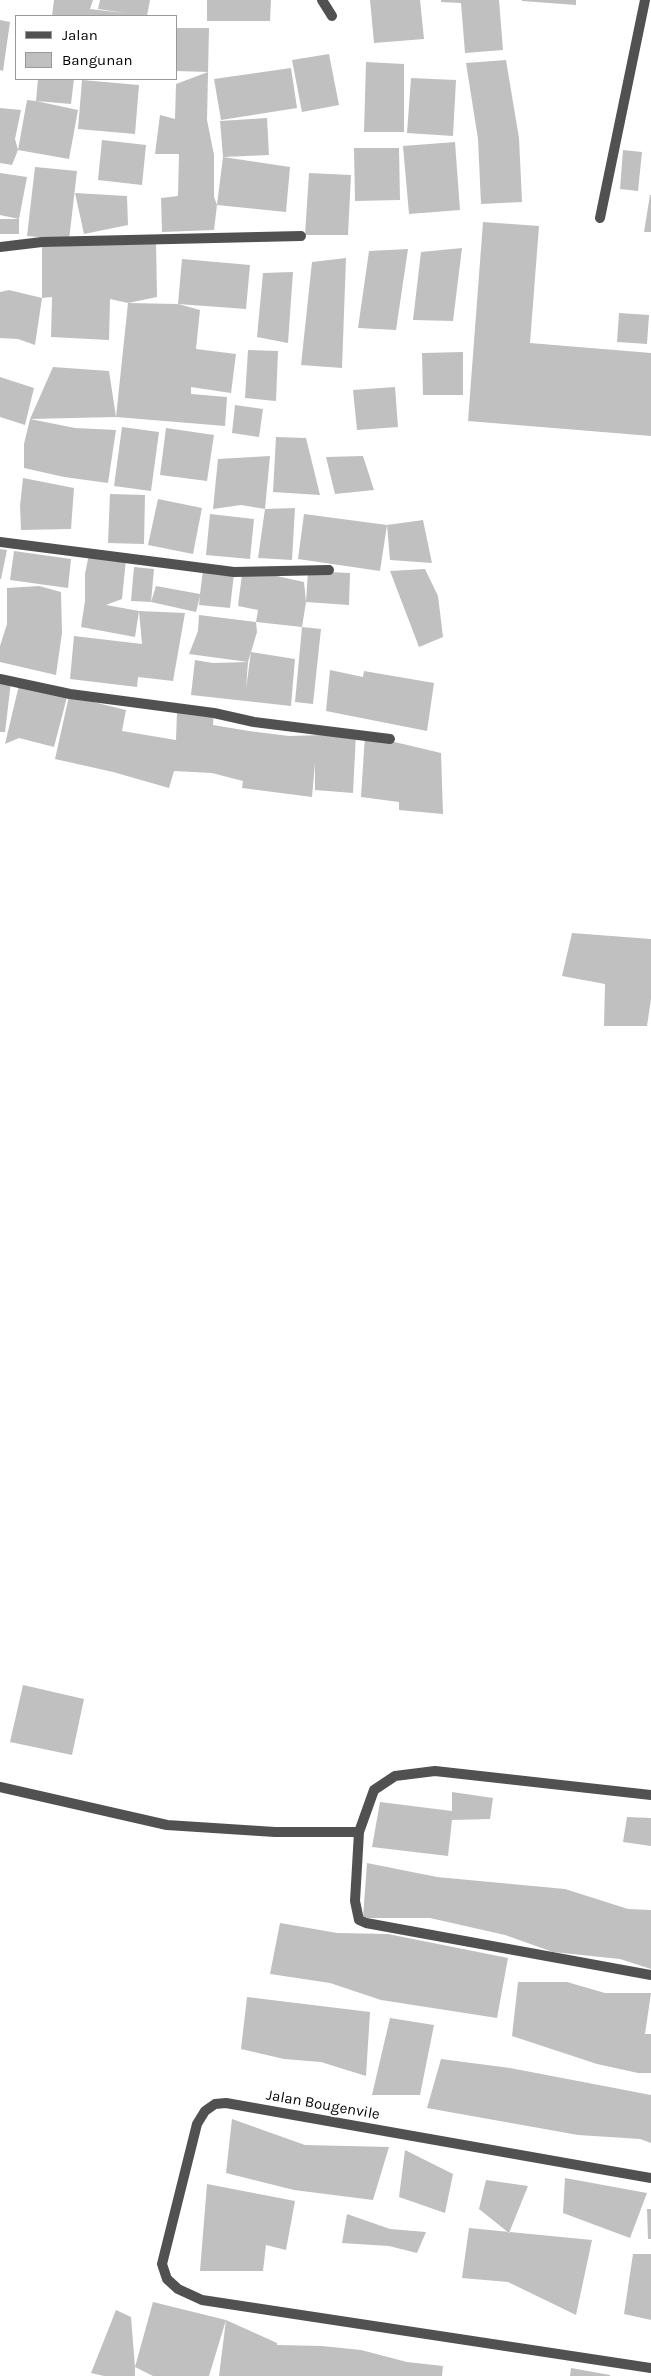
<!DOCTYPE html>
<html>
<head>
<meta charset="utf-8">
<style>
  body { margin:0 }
  #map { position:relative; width:651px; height:2376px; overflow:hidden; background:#fff; font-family:Karla,sans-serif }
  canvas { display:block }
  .legend { position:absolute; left:15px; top:15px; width:162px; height:65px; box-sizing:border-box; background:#fff; border:1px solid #999; margin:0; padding:6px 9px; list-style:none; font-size:15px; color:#000 }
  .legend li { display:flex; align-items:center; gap:10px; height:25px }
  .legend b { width:25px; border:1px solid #999 }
</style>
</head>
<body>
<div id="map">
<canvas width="651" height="2376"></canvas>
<ul class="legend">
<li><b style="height:6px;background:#515151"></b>Jalan</li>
<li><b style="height:14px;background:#c0c0c0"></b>Bangunan</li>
</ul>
</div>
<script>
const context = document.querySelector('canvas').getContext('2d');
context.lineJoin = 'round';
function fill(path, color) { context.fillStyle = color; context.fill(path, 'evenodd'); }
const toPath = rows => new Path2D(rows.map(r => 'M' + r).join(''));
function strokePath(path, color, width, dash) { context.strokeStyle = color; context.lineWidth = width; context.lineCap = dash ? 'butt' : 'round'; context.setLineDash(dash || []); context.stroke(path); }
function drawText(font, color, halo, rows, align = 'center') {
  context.font = font + ' Karla,sans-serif'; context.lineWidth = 4; context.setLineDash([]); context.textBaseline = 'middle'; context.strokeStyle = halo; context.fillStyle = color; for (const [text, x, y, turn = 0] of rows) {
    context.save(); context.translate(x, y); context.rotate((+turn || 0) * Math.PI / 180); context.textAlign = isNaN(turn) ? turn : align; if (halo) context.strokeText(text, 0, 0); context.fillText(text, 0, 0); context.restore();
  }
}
fill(toPath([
  [54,0,93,0,90,9,125,13,98,9,100,0,150,0,147,16,52,16],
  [207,0,271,0,270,21,207,21],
  [370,0,420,0,424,39,374,43],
  [441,0,499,0,503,50,465,53,461,3,441,2],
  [522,0,576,0,576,5,522,1],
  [0,20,10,22,3,71,0,70],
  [176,28,209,28,207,120,214,155,214,197,217,205,214,230,162,232,161,198,178,196,179,154,155,154,160,115,175,119,176,84,208,72,176,71],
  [329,54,339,105,302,112,292,60],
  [506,60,519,138,522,202,481,204,478,139,466,63],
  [366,62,404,64,404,132,364,132],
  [291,68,297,108,221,120,214,79],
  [411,78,456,80,453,136,407,133],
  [38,79,74,79,71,104,36,101,78,110,69,159,18,150,12,165,0,163,0,108,21,110,15,139,18,150,27,100,36,101],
  [82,80,139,85,135,134,78,129],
  [267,118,269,155,223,157,290,167,286,212,217,205,223,157,220,121],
  [102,140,146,145,142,185,98,180],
  [455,142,460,210,409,214,403,146],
  [354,148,399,148,400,200,355,201],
  [623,150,642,152,638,191,620,189],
  [35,167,77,171,69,240,27,236],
  [0,173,27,177,19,219,19,234,0,234,0,219,19,219,0,215],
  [309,173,351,175,348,235,305,235],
  [75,193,127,196,128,225,84,234],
  [650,195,651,195,651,232,644,232],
  [483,222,539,226,530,343,651,353,651,436,468,421],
  [156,241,157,297,128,303,110,299,109,340,51,337,52,297,42,298,42,244],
  [462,248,453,321,413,320,421,252],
  [408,249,396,330,358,328,369,251],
  [346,258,342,368,301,365,312,262],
  [182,259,250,265,246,309,178,304,200,310,196,349,236,354,231,393,191,387,191,394,227,397,225,426,116,417,30,419,53,367,109,371,116,417,128,303,178,304],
  [293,272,288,343,257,337,263,273],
  [9,290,42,298,35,345,18,339,0,338,0,292],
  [619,313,649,315,647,344,617,342],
  [248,350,278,351,276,401,245,398],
  [463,352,463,395,423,395,422,353],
  [0,377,34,388,25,425,0,417],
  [395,387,398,427,357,430,353,390],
  [235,405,263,409,259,437,232,433],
  [30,419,75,428,116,430,108,483,64,477,24,468,24,444],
  [122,427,159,432,151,491,114,486],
  [166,428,214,435,207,481,160,475],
  [276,437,306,438,320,495,273,492],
  [270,456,265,509,241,505,213,509,218,459],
  [363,456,374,490,335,494,326,457],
  [23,478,74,488,71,529,21,530,20,506],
  [110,494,145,495,144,544,108,543],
  [158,499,202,508,193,554,148,545],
  [295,508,292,560,258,558,265,509],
  [210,514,254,519,250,559,206,555],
  [304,514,387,525,380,571,298,559],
  [423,520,432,563,390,560,387,525],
  [0,549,7,550,1,579,0,579],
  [14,551,71,559,68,588,10,580],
  [89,554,126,559,122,599,106,605,139,611,185,613,173,681,138,677,137,687,70,679,74,636,142,644,139,611,135,637,81,627,85,601,85,574],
  [134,567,154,569,151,602,131,601],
  [425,569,438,596,443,637,419,647,390,571],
  [203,570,234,574,230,608,199,605,200,596,196,612,151,602,156,586,200,594],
  [308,571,350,573,349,605,306,602,302,627,256,622,258,610,238,606,242,574,263,573,304,582,306,602],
  [39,586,61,592,62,633,56,675,0,662,0,646,7,624,7,588],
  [199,615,256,622,257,632,251,652,295,659,291,706,191,695,195,660,213,663,248,662,246,689,251,652,248,662,189,654,198,631],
  [302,627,321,629,313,704,295,702],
  [330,670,363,677,364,671,434,683,427,731,326,711],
  [0,680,11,682,5,732,0,732],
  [19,685,67,697,54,747,19,738,5,744],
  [69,696,126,710,122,731,176,740,177,712,214,713,213,725,249,731,289,736,356,734,353,793,315,790,315,763,312,797,242,788,243,781,212,773,174,771,169,788,113,772,55,759],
  [365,735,441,753,443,814,399,810,399,802,361,797],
  [572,933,651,939,651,999,647,1026,604,1026,605,984,562,976],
  [23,1685,84,1699,72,1755,10,1742],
  [452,1792,493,1798,490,1819,452,1820,448,1856,372,1847,380,1802,452,1811],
  [627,1817,651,1818,651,1846,623,1842],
  [367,1863,437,1877,565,1889,628,1909,651,1910,651,1969,620,1959,553,1952,505,1935,430,1918,363,1918],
  [280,1923,337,1933,388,1934,508,1958,497,2018,381,2000,330,1983,270,1974],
  [518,1982,567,1982,605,1993,651,1993,645,2034,651,2034,651,2073,638,2073,597,2064,512,2036],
  [247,1997,370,2012,366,2076,321,2062,284,2059,241,2049],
  [390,2018,434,2025,420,2095,372,2095],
  [441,2059,510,2068,651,2095,651,2143,640,2139,578,2135,427,2108],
  [232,2119,305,2145,389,2147,373,2200,294,2190,226,2173],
  [405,2150,453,2174,445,2213,399,2197],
  [565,2178,647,2193,630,2238,563,2213],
  [486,2180,528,2186,509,2233,479,2209],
  [207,2184,295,2201,286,2250,266,2245,263,2271,200,2271],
  [647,2209,651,2209,651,2239,648,2239],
  [347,2214,390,2229,426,2232,417,2253,389,2246,342,2243],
  [469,2228,592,2240,576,2315,508,2282,462,2278],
  [633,2254,651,2254,651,2320,624,2314],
  [153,2302,226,2320,209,2376,153,2376,135,2367,135,2376,104,2376,91,2373,116,2310,131,2317,135,2367],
  [226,2320,277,2343,277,2345,322,2346,361,2350,407,2362,443,2366,442,2376,219,2376],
  [571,2368,610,2375,610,2376,570,2376]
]), '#c0c0c0');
strokePath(toPath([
  [322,0,332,16],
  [600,218,645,0],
  [0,247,42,242,301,236],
  [0,542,234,572,329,570],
  [0,679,70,694,214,713,254,722,390,739],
  [0,1787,167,1825,275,1832,359,1832],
  [651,1795,435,1771,395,1776,374,1790,359,1832,355,1901,359,1920,366,1923,651,1975],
  [651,2178,226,2103,215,2104,205,2111,197,2124,162,2264,167,2279,178,2289,202,2300,651,2368]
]), '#515151', 10);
drawText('15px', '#000', '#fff', [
  ["Jalan Bougenvile",323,2105,10]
]);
</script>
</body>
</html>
